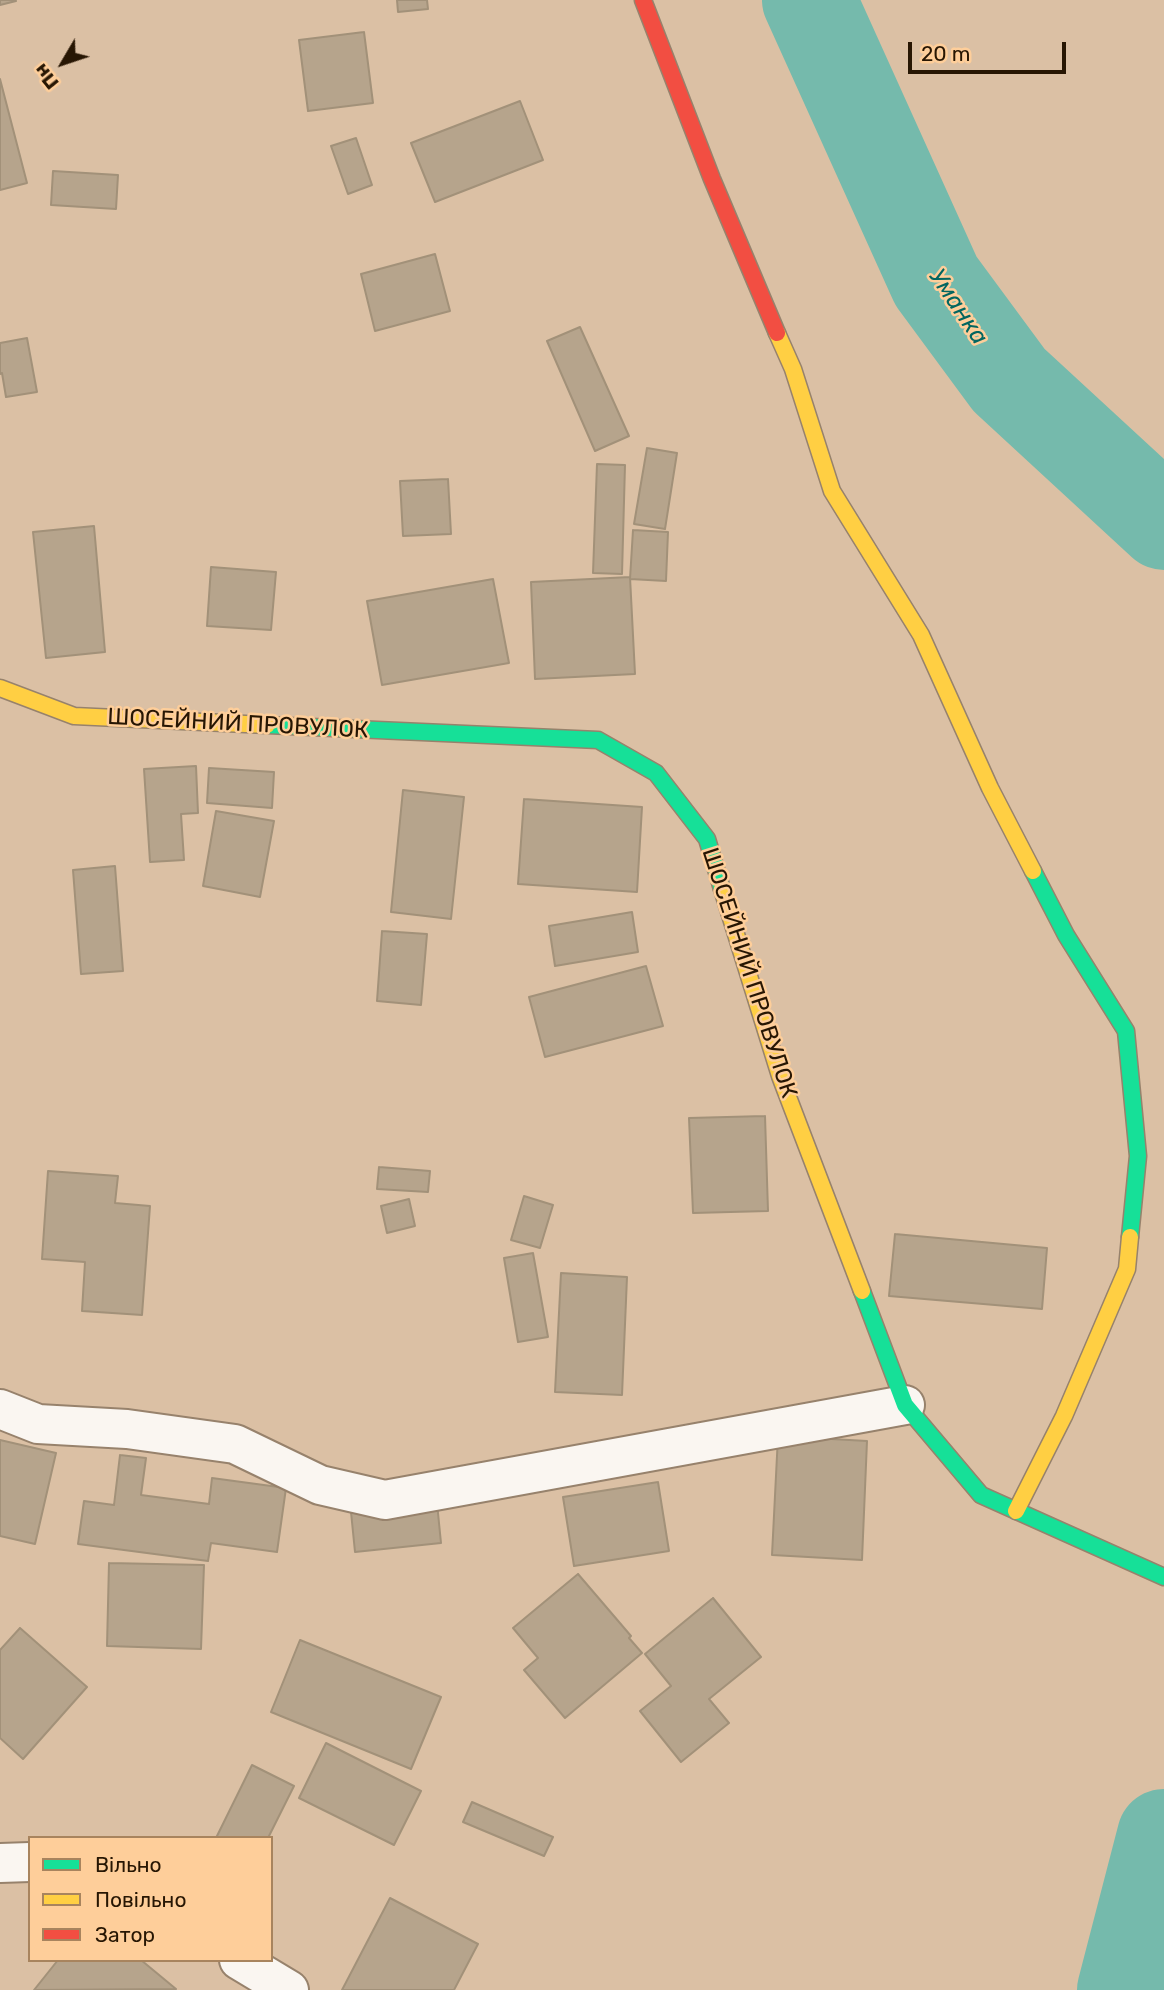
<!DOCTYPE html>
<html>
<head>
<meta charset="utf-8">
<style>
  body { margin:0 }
  #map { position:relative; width:1164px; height:1990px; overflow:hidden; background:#dbc0a4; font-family:Rubik,sans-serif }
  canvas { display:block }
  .legend { position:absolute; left:28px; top:1836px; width:245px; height:126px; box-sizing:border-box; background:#fece9a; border:2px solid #a8845e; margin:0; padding:9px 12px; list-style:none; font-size:21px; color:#271603 }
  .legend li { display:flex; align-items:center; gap:14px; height:35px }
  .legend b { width:35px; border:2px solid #a8845e }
  .north { position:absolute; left:28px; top:28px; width:70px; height:70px; -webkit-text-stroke:5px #fece9a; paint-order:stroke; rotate:231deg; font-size:19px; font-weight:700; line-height:28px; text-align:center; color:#271603 }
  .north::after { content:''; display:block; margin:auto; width:24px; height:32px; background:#271603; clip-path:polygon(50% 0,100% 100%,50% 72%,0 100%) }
  .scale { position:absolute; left:908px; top:42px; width:158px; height:32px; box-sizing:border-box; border:4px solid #271603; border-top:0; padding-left:9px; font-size:21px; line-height:24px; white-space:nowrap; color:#271603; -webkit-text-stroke:5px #fece9a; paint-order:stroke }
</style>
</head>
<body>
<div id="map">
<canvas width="1164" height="1990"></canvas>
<ul class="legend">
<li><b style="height:9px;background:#16e098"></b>Вільно</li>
<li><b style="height:9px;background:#ffcf43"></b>Повільно</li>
<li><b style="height:9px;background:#f24e42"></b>Затор</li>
</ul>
<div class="north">Пн</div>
<div class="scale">20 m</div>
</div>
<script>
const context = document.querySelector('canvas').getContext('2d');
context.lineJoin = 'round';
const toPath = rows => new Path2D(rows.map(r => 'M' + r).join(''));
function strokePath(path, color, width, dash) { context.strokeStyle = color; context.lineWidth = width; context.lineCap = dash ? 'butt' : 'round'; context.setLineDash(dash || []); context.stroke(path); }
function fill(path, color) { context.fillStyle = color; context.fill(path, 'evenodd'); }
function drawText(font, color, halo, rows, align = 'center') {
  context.font = font + ' Rubik,sans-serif'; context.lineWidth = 5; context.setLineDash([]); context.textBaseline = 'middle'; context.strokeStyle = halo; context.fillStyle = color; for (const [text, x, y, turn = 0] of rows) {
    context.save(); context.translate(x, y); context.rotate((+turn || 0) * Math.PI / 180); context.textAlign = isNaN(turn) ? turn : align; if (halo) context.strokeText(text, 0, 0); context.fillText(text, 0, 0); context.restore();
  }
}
strokePath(toPath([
  [809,0,936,281,1009,380,1164,523],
  [1124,1990,1164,1836]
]), '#75baac', 94);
const building = toPath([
  [0,0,15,0,16,1,0,5,0,0],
  [397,0,427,0,428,9,398,12,397,0],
  [364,32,373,103,308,111,299,40,364,32],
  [0,79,27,183,0,190,0,79],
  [520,101,543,160,435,202,411,143,520,101],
  [356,138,372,185,348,194,331,146,356,138],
  [53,171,118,175,116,209,51,205,53,171],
  [435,254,450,311,375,331,361,274,435,254],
  [580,327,629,436,595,451,547,341,580,327],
  [27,338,37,392,6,397,2,373,0,374,0,343,27,338],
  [647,448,677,453,665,529,634,524,647,448],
  [597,464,625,465,622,574,593,573,597,464],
  [448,479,451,534,403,536,400,481,448,479],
  [94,526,105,652,46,658,33,532,94,526],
  [633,530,668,532,666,581,630,579,633,530],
  [211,567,276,572,271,630,207,626,211,567],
  [630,577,635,674,535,679,531,582,630,577],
  [493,579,509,663,382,685,367,601,493,579],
  [196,766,198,813,181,814,184,860,150,862,144,769,196,766],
  [209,768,274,772,272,808,207,803,209,768],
  [403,790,464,797,451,919,391,912,403,790],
  [524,799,642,807,637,892,518,884,524,799],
  [216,811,274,821,260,897,203,886,216,811],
  [115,866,123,971,81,974,73,870,115,866],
  [632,912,638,952,555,966,549,926,632,912],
  [382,931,427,934,421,1005,377,1001,382,931],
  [646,966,663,1026,545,1057,529,997,646,966],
  [765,1116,768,1211,693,1213,689,1118,765,1116],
  [379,1167,430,1171,428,1192,377,1189,379,1167],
  [48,1171,118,1176,115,1203,150,1206,142,1315,82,1311,85,1262,42,1259,48,1171],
  [524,1196,553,1205,540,1248,511,1240,524,1196],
  [409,1199,415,1226,387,1233,381,1206,409,1199],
  [895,1234,1047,1248,1042,1309,889,1296,895,1234],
  [533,1253,548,1337,518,1342,504,1258,533,1253],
  [561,1273,627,1277,622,1395,555,1392,561,1273],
  [778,1436,867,1441,862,1560,772,1555,778,1436],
  [0,1440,56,1453,35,1544,0,1536,0,1440],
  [120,1455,146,1458,141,1495,209,1504,212,1478,286,1488,277,1552,211,1543,208,1561,78,1544,84,1501,114,1505,120,1455],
  [658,1482,669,1551,574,1566,563,1497,658,1482],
  [437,1503,441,1543,355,1552,351,1512,437,1503],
  [109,1563,204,1565,201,1649,107,1646,109,1563],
  [578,1574,631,1636,629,1638,642,1653,565,1718,524,1670,538,1658,513,1628,578,1574],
  [713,1598,761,1657,709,1699,729,1723,681,1762,640,1711,671,1686,645,1654,713,1598],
  [20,1628,87,1687,23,1759,0,1738,0,1650,20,1628],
  [300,1640,441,1697,411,1769,271,1712,300,1640],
  [326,1743,421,1791,394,1845,299,1798,326,1743],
  [252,1765,294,1786,268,1838,216,1838,252,1765],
  [472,1802,553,1837,544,1856,463,1822,472,1802],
  [390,1898,478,1944,454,1990,342,1990,390,1898],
  [58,1960,141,1960,176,1989,34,1990,58,1960]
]);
fill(building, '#b6a48c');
strokePath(building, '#a29179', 2);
const street = toPath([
  [0,1409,38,1424,127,1429,235,1444,320,1485,385,1500,905,1405],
  [0,1863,30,1862],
  [239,1960,289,1990]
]);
const fast = toPath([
  [267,725,598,740,656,773,707,839,722,889],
  [1033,871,1066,935,1126,1031,1138,1156,1130,1237],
  [862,1291,905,1405,981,1495,1164,1577]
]);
const slow = toPath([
  [777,333,793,369,832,491,921,635,990,788,1033,871],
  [0,688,74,716,267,725],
  [722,889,780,1076,862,1291],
  [1016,1511,1064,1416,1127,1269,1130,1237]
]);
const jam = toPath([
  [643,0,712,179,777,333]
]);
strokePath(street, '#97826c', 42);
strokePath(fast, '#97826c', 19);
strokePath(slow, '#97826c', 19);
strokePath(jam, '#97826c', 19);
strokePath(street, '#faf6f1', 38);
strokePath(fast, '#16e098', 16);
strokePath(slow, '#ffcf43', 16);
strokePath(jam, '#f24e42', 16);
drawText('23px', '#271603', '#fece9a', [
  ["ШОСЕЙНИЙ ПРОВУЛОК",238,724,3],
  ["ШОСЕЙНИЙ ПРОВУЛОК",749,973,72]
]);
drawText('italic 24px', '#036660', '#fece9a', [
  ["Уманка",958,307,56]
]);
</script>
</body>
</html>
